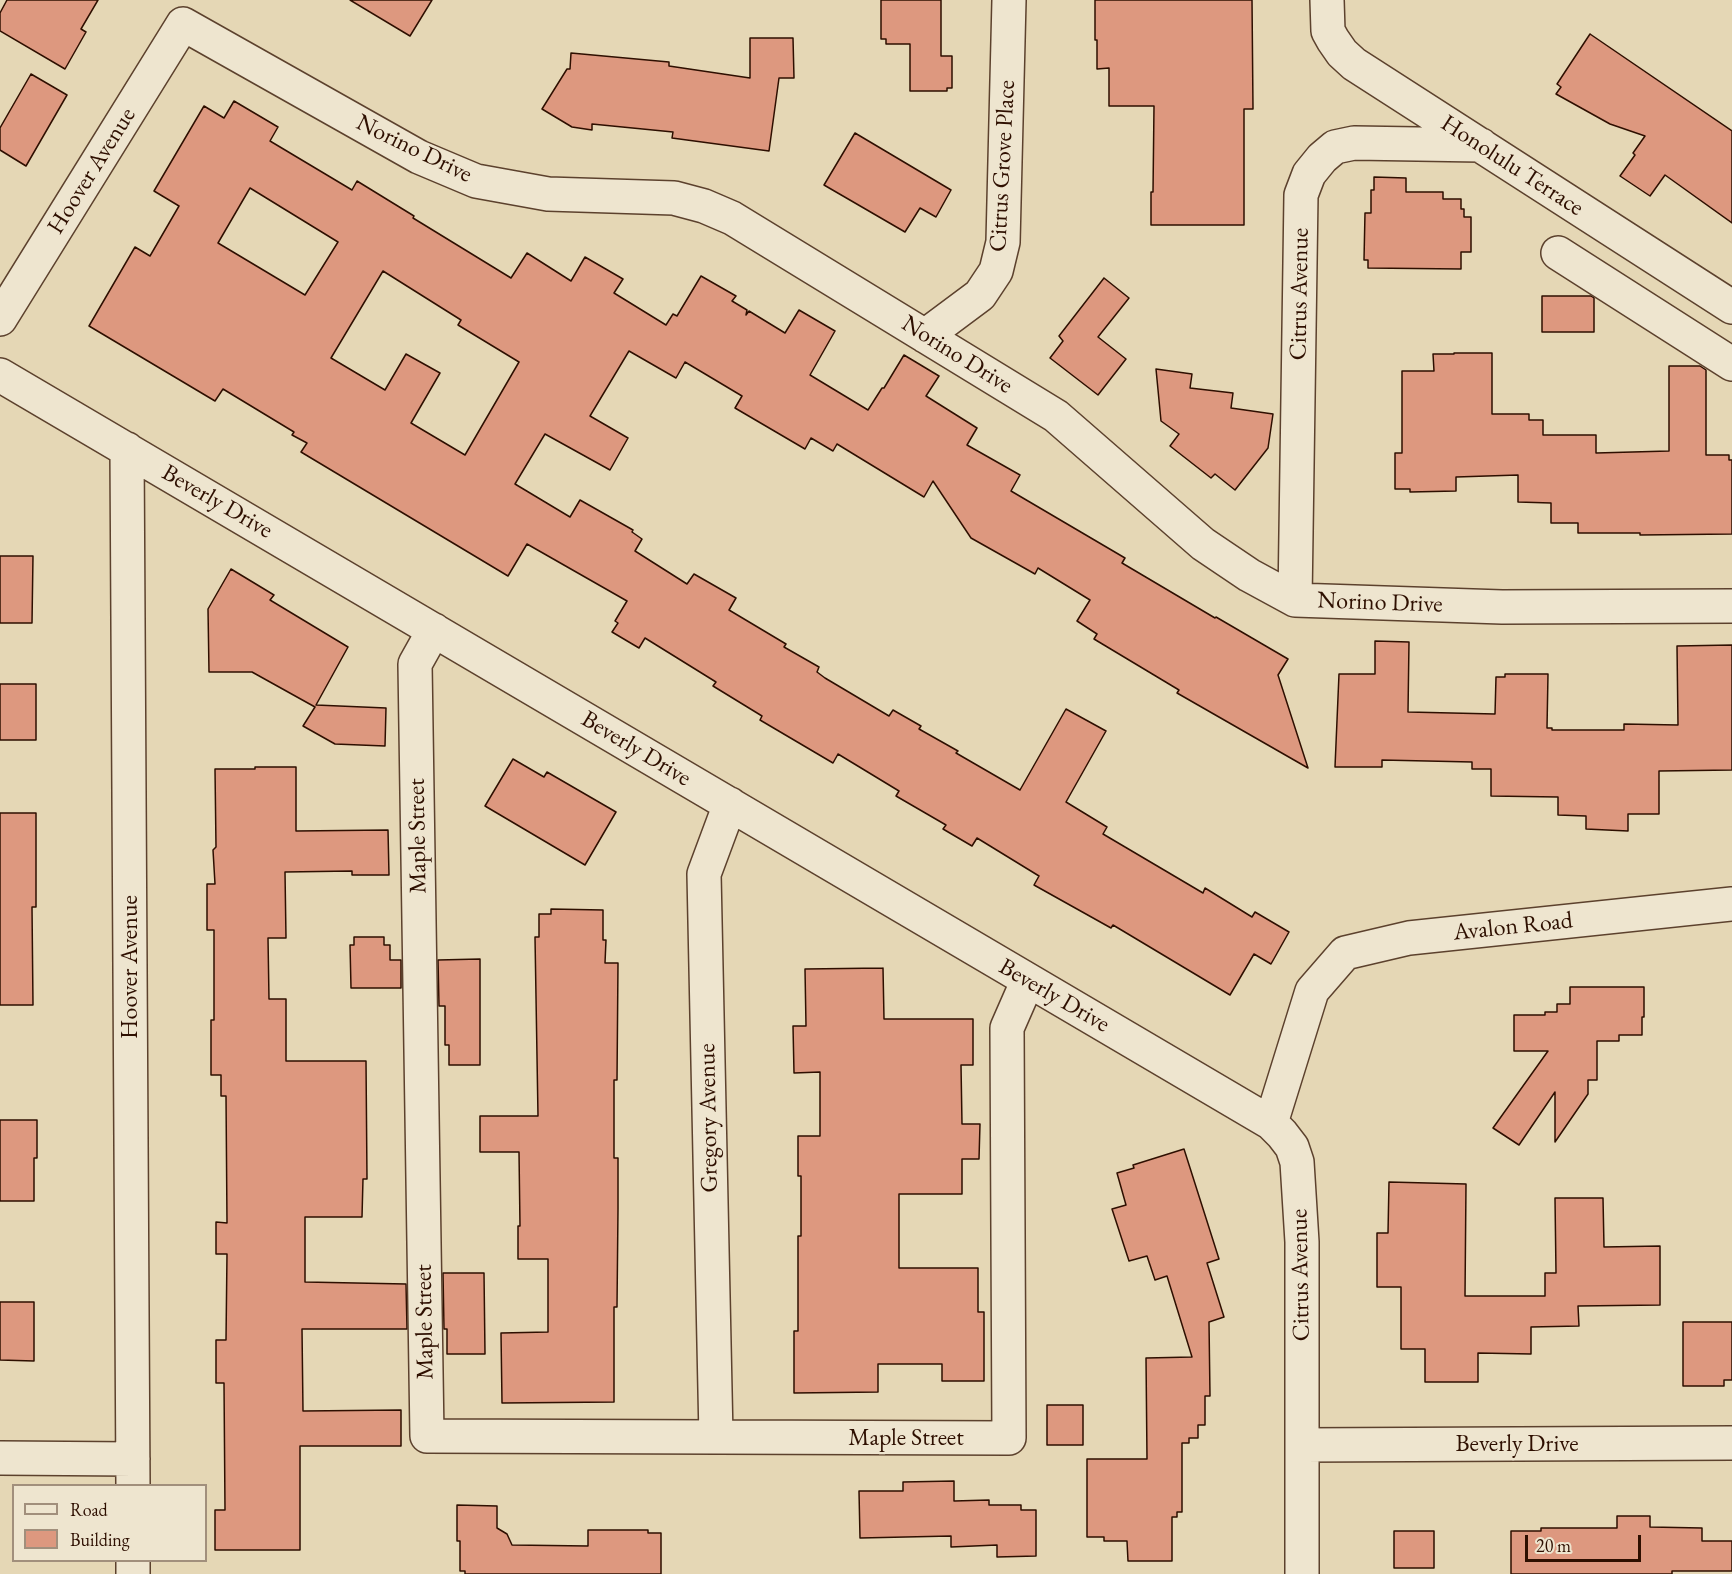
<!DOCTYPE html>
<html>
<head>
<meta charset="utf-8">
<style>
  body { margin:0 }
  #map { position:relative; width:1732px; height:1574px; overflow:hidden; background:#e5d7b5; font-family:"EB Garamond",serif }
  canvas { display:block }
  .legend { position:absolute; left:12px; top:1484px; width:195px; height:78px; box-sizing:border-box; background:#eee5cf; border:2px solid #a18f7c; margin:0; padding:8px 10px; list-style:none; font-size:18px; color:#2e0f00 }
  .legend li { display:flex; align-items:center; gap:12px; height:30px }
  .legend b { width:30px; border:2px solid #a18f7c }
  .scale { position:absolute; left:1525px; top:1535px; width:116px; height:27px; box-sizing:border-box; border:3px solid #2e0f00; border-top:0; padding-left:8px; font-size:18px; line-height:21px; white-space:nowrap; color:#2e0f00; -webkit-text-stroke:4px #eee5cf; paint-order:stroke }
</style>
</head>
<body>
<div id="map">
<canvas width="1732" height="1574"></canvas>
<ul class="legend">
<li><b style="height:8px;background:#eee5cf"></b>Road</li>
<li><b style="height:16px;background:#dd987f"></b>Building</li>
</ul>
<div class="scale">20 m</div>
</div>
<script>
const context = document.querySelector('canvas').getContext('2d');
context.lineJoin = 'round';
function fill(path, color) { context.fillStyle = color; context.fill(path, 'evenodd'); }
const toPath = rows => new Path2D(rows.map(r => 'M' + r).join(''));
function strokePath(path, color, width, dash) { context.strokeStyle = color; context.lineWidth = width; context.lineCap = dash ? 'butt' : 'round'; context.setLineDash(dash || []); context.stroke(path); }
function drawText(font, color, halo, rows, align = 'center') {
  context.font = font + ' "EB Garamond",serif'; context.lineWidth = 4.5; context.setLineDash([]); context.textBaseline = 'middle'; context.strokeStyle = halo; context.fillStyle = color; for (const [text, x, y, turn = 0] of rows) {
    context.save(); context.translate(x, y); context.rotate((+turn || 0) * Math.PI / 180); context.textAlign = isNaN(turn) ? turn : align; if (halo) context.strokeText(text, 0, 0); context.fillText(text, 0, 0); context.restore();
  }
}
const building = toPath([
  [7,0,98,0,81,29,86,32,65,69,0,31,0,13,7,0],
  [350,0,432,0,410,36,350,0],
  [881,0,941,0,941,56,952,56,952,88,947,88,947,91,910,91,910,44,886,44,886,39,881,39,881,0],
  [1095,0,1252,0,1253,109,1244,109,1244,225,1151,225,1151,192,1153,192,1154,106,1109,106,1109,68,1097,69,1097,40,1095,40,1095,0],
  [1590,34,1732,131,1732,223,1665,175,1650,196,1620,176,1635,155,1633,153,1645,136,1610,124,1556,94,1561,87,1557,84,1590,34],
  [750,38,793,38,794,78,779,78,769,151,672,138,673,132,592,124,592,130,572,127,542,109,567,69,570,69,571,53,669,62,669,66,750,78,750,38],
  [31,74,67,95,26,166,0,150,0,128,31,74],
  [234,101,278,127,270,141,352,190,357,181,414,216,413,218,511,278,527,253,571,281,585,257,623,279,614,293,666,325,673,314,677,316,701,276,736,296,732,301,747,310,746,315,749,311,785,333,799,310,835,331,810,375,868,410,882,388,884,388,904,355,939,376,926,396,977,428,967,445,1020,475,1011,491,1125,558,1122,563,1215,618,1216,617,1288,659,1278,675,1308,768,1177,693,1179,690,1094,639,1097,634,1077,621,1090,600,1038,568,1035,574,971,538,933,481,924,497,837,444,833,451,811,438,805,449,735,408,742,396,685,362,676,378,629,351,590,416,628,438,610,470,545,434,515,484,570,517,580,500,633,530,632,532,642,539,635,551,687,584,694,574,736,598,729,610,786,644,784,647,819,667,817,672,825,678,889,716,893,710,921,726,919,729,958,751,956,753,1020,790,1066,709,1106,731,1066,802,1107,827,1103,834,1203,893,1205,888,1252,917,1255,912,1289,932,1271,964,1254,954,1230,995,1113,925,1111,928,1034,885,1039,876,977,838,972,846,943,829,946,825,896,796,899,791,838,754,833,763,760,720,762,716,713,686,716,682,645,638,639,648,612,632,618,623,615,621,627,601,527,544,508,576,301,452,307,443,292,435,294,432,223,389,215,401,89,326,135,247,150,256,179,206,154,191,204,106,224,118,234,101],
  [250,188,338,242,305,295,218,243,250,188],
  [383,271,461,320,458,325,519,362,465,455,411,423,440,373,406,354,385,390,331,358,383,271],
  [855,133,951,190,936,217,920,208,905,232,824,185,855,133],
  [1374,177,1406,178,1406,192,1443,192,1443,199,1461,199,1461,209,1464,209,1464,217,1471,217,1471,252,1461,252,1461,269,1368,268,1368,260,1364,260,1365,213,1371,213,1371,190,1374,190,1374,177],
  [1104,278,1129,298,1098,337,1126,359,1098,395,1050,358,1063,341,1059,336,1104,278],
  [1542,296,1591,296,1594,298,1594,332,1542,332,1542,296],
  [1454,353,1492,353,1492,414,1529,414,1529,420,1543,420,1543,435,1596,435,1596,453,1669,451,1669,366,1700,366,1706,370,1706,455,1729,455,1729,460,1732,460,1732,534,1640,535,1640,533,1578,533,1578,523,1551,523,1551,503,1518,502,1518,475,1456,477,1456,491,1410,492,1410,489,1395,489,1395,453,1402,453,1402,371,1434,371,1433,354,1454,354,1454,353],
  [1156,369,1192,374,1190,388,1233,393,1231,408,1273,414,1268,448,1235,490,1215,474,1211,478,1170,446,1179,434,1161,421,1156,369],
  [0,556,33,556,32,623,0,623,0,556],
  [231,569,274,595,270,600,348,647,316,705,386,708,385,746,335,744,303,726,315,707,252,672,209,672,208,609,231,569],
  [1375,641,1409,642,1408,712,1495,714,1496,677,1505,677,1505,674,1548,674,1547,728,1552,728,1552,730,1624,730,1624,724,1678,725,1677,646,1732,645,1732,770,1659,771,1659,814,1628,814,1628,831,1586,829,1586,816,1558,815,1558,797,1491,796,1491,769,1472,769,1472,762,1382,760,1382,767,1335,767,1339,674,1375,674,1375,641],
  [0,684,36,684,36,740,0,740,0,684],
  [513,759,544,777,547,772,616,812,585,865,485,806,513,759],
  [255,767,296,767,296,831,388,830,389,875,352,875,352,871,285,872,286,938,268,938,269,999,286,999,286,1061,366,1061,367,1179,363,1179,362,1217,305,1217,305,1282,406,1284,407,1329,302,1329,303,1411,401,1410,401,1446,300,1446,300,1550,215,1550,215,1510,225,1510,224,1383,216,1383,216,1340,226,1340,227,1254,216,1254,216,1222,227,1223,226,1096,221,1096,221,1075,211,1075,211,1020,214,1020,214,930,207,930,207,884,215,884,213,850,216,847,215,769,255,769,255,767],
  [0,813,36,813,36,907,32,907,33,1005,0,1005,0,813],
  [551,909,603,910,603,940,606,940,605,963,618,963,617,1080,614,1080,614,1158,618,1158,618,1209,617,1307,614,1307,614,1402,502,1403,501,1333,548,1332,548,1259,518,1259,518,1226,520,1226,519,1152,480,1152,480,1116,538,1116,535,937,539,937,539,914,551,914,551,909],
  [354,937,384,937,384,945,390,945,390,960,401,960,401,988,351,988,350,945,354,945,354,937],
  [480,959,480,1065,449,1065,449,1045,445,1045,445,1006,439,1006,438,960,480,959],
  [883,968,884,1019,973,1019,973,1065,961,1065,962,1124,980,1124,979,1159,962,1159,962,1194,899,1194,899,1268,978,1268,978,1312,984,1312,984,1381,942,1381,942,1364,878,1364,878,1392,794,1393,794,1331,798,1331,798,1236,801,1236,801,1176,798,1176,798,1136,820,1136,820,1072,794,1073,793,1026,806,1026,805,969,883,968],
  [1570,987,1644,987,1644,1017,1642,1017,1642,1035,1619,1035,1619,1041,1597,1041,1597,1080,1588,1080,1588,1094,1555,1142,1555,1092,1519,1145,1493,1128,1548,1051,1514,1051,1514,1015,1545,1015,1545,1012,1557,1012,1557,1004,1570,1004,1570,987],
  [0,1120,37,1120,37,1158,34,1158,34,1201,0,1201,0,1120],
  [1184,1149,1219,1259,1207,1263,1224,1317,1209,1322,1210,1396,1205,1396,1205,1425,1198,1425,1198,1438,1189,1438,1189,1443,1182,1443,1182,1512,1177,1512,1177,1517,1172,1517,1172,1561,1128,1561,1127,1541,1104,1541,1104,1537,1087,1537,1087,1459,1147,1459,1146,1358,1192,1357,1167,1276,1155,1280,1147,1256,1129,1261,1112,1209,1126,1205,1117,1173,1134,1168,1133,1165,1184,1149],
  [1389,1182,1466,1184,1465,1296,1545,1296,1545,1273,1556,1273,1555,1198,1603,1198,1604,1247,1660,1246,1660,1305,1578,1306,1579,1326,1531,1327,1531,1354,1478,1353,1478,1382,1425,1382,1425,1349,1401,1349,1401,1287,1377,1287,1377,1233,1388,1233,1389,1182],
  [443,1273,484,1273,485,1354,447,1354,447,1329,444,1329,443,1273],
  [0,1302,34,1302,34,1361,0,1360,0,1302],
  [1683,1322,1732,1322,1732,1380,1724,1380,1724,1386,1683,1386,1683,1322],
  [1047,1405,1083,1405,1083,1445,1047,1445,1047,1405],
  [954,1481,954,1501,989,1500,989,1505,1021,1505,1021,1510,1036,1510,1036,1556,997,1557,997,1545,951,1547,951,1536,860,1538,859,1491,903,1491,903,1482,954,1481],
  [457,1505,497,1506,497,1528,507,1534,512,1545,588,1546,588,1530,648,1530,648,1533,661,1533,661,1574,465,1574,465,1571,460,1571,460,1541,457,1541,457,1505],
  [1617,1516,1650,1516,1650,1527,1702,1528,1702,1541,1732,1541,1732,1571,1672,1571,1672,1574,1511,1574,1511,1531,1541,1531,1541,1528,1617,1528,1617,1516],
  [1394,1531,1434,1531,1434,1568,1394,1568,1394,1531]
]);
fill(building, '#dd987f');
strokePath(building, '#2e0f00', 1.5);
const minor = toPath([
  [1327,0,1328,31,1333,40,1342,53,1354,64,1732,307],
  [1558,253,1732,364],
  [0,319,183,24,419,157,476,181,548,194,674,198,704,206,732,218,1056,416,1203,544,1249,575,1295,600,1502,607,1732,606],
  [925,336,980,295,996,271,1003,242,1009,0],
  [0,375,1271,1123,1282,1134,1292,1147,1297,1162,1302,1242,1302,1574],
  [127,449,133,1486],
  [1295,600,1301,195,1309,174,1322,158,1335,147,1354,143,1481,145],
  [434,630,415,664,427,1436,1009,1438,1007,1028,1028,980],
  [1271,1123,1312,991,1345,953,1409,938,1732,904],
  [716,1437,704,874,730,804],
  [1303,1445,1732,1443],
  [0,1458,133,1459],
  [133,1560,133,1574]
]);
strokePath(minor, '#5c412d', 36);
strokePath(minor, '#eee5cf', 33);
drawText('24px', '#2e0f00', '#eee5cf', [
  ["Norino Drive",414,149,26],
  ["Citrus Grove Place",1003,166,-87],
  ["Honolulu Terrace",1512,166,33],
  ["Hoover Avenue",92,171,-58],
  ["Citrus Avenue",1300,294,-89],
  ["Norino Drive",957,355,32],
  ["Beverly Drive",217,502,30],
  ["Norino Drive",1380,603,2],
  ["Beverly Drive",636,749,31],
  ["Maple Street",418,836,-91],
  ["Avalon Road",1513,927,-6],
  ["Hoover Avenue",130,967,-90],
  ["Beverly Drive",1054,996,30],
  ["Gregory Avenue",709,1118,-91],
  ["Citrus Avenue",1301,1275,-91],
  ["Maple Street",425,1322,-91],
  ["Maple Street",906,1438],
  ["Beverly Drive",1517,1444]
]);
</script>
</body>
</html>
